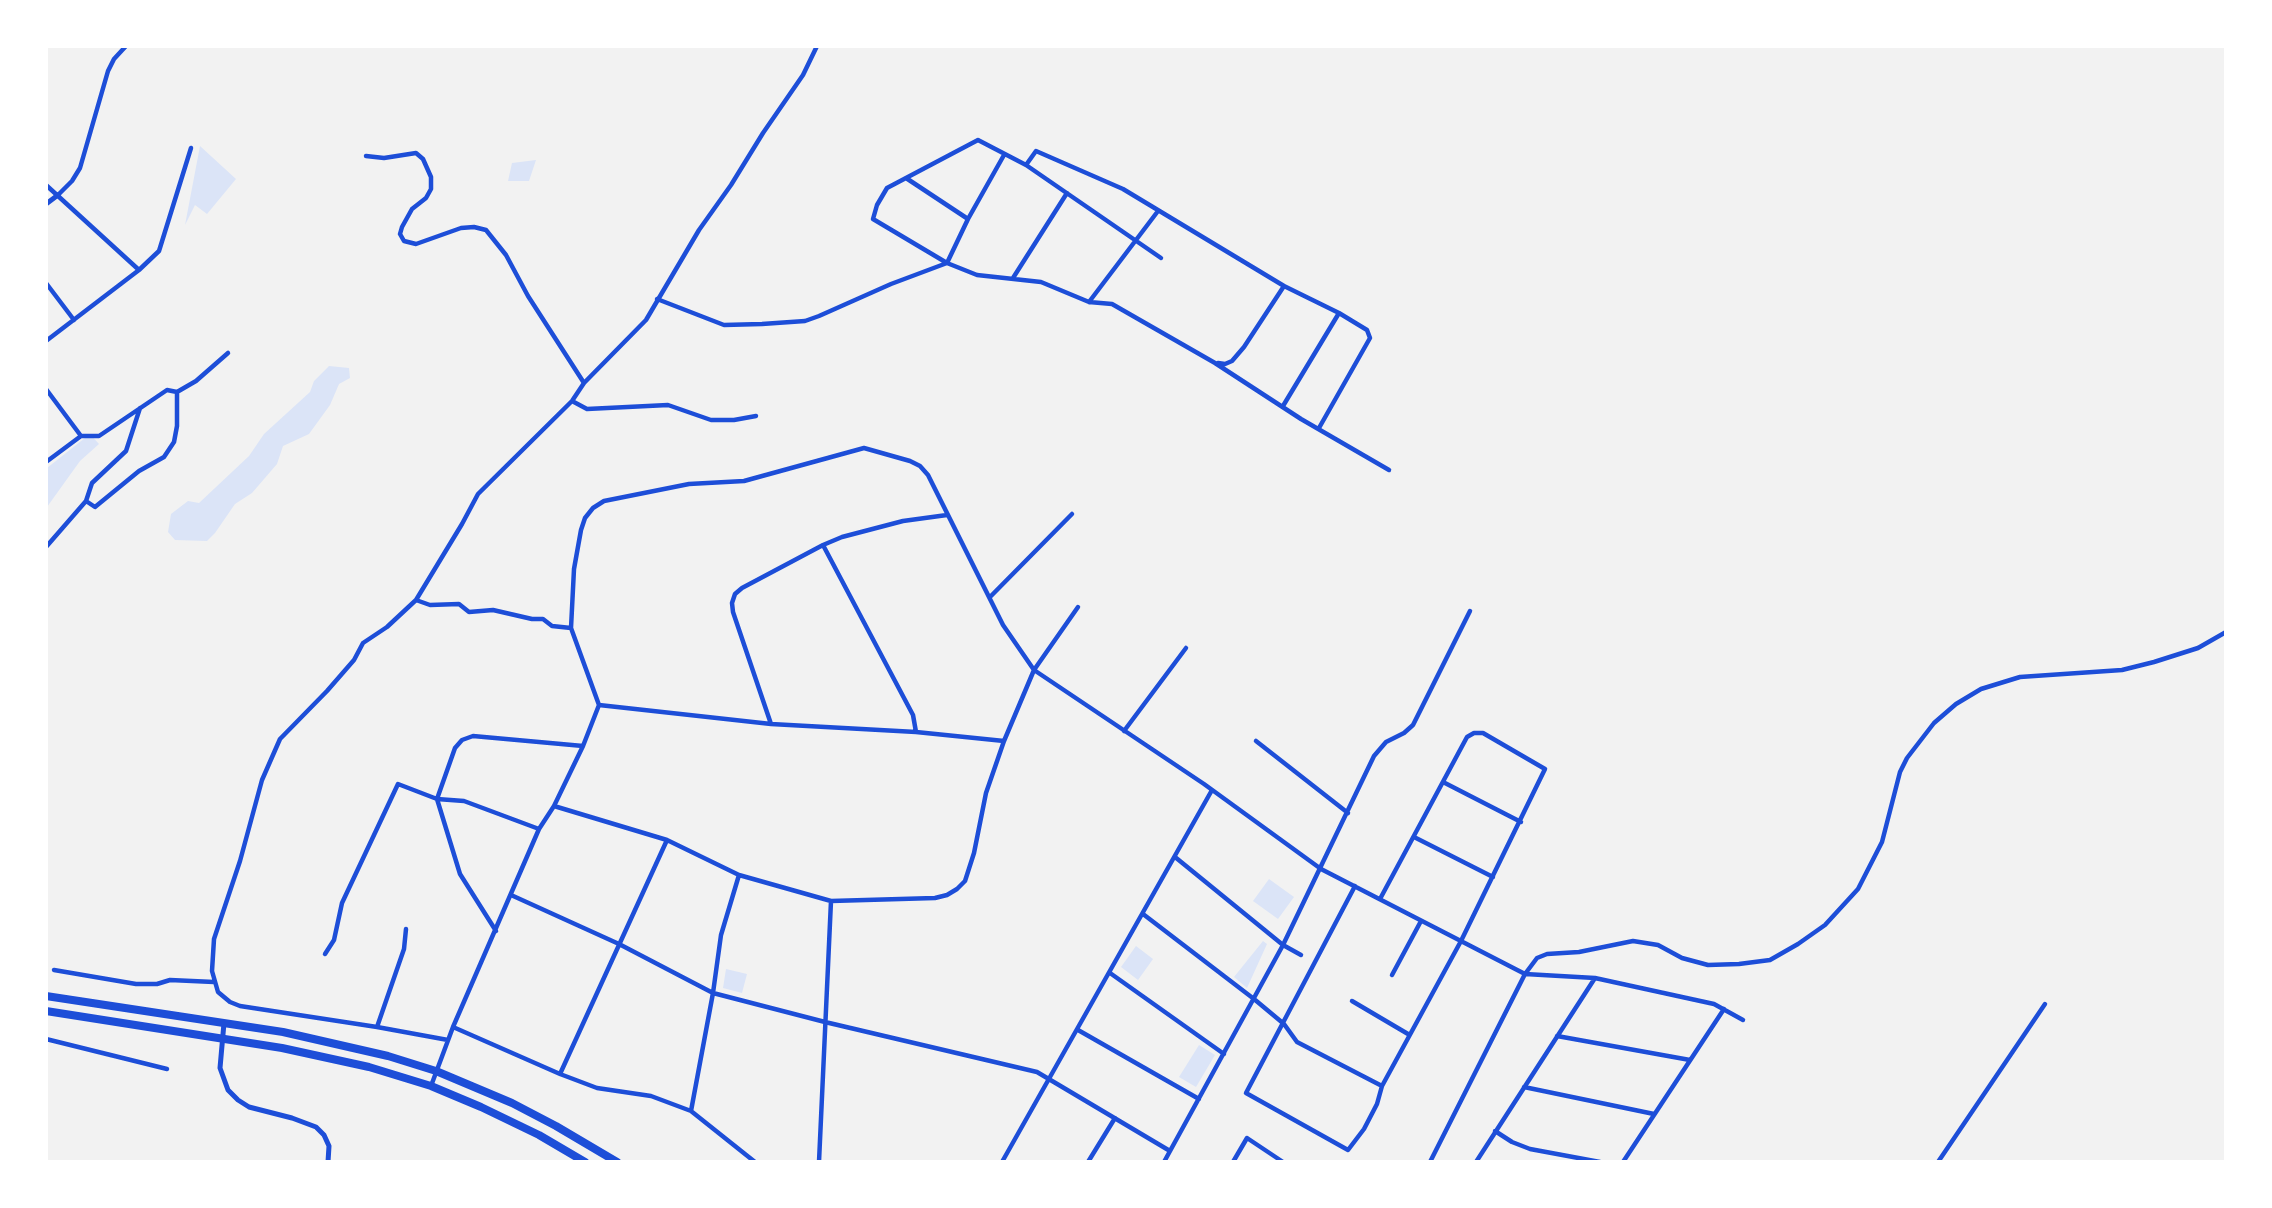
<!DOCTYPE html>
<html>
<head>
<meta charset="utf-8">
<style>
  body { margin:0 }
  #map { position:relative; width:2272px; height:1208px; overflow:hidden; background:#f2f2f2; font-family:"PT Sans Narrow",sans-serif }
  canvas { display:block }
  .frame { position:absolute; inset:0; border:48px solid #fff; pointer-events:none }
</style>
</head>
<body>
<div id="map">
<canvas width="2272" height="1208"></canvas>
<div class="frame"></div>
</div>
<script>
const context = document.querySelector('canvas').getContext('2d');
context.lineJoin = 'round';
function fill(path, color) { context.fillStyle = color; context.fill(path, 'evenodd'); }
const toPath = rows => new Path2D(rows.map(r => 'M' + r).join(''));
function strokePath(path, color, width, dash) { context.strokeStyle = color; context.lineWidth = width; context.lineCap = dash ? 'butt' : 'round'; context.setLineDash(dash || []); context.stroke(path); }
fill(toPath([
  [200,146,236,179,207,214,195,205,185,225],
  [536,160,529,181,508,181,512,163],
  [329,366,349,368,350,378,339,384,330,405,309,434,283,446,277,464,252,493,235,504,215,533,207,541,175,540,168,532,171,514,188,501,199,503,249,456,264,434,310,392,314,381],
  [90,434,99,444,80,461,47,507,47,468],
  [1269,879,1294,897,1278,919,1253,901],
  [1263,941,1267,944,1247,988,1234,977],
  [1136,946,1153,959,1138,980,1121,967],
  [726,969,747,974,742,993,723,988],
  [1199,1045,1215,1055,1196,1087,1179,1077]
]), '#dbe4f7');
strokePath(toPath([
  [1004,155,968,219,947,263,873,219,877,205,887,188,978,140,1026,165,1036,151,1123,189,1284,286,1339,313,1367,330,1370,338,1319,428],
  [366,156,384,158,416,153,423,159,431,177,431,189,426,198,412,209,402,227,400,234,404,241,416,244,461,228,474,227,486,230,506,255,528,296,584,383],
  [1026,165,1161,258],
  [906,178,968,219],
  [46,185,139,270],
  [58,195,72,181,80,168,108,71,114,59,126,46],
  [1013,278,1067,193],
  [46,283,74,320],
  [657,299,724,325,762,324,805,321,819,316,891,284,947,263,977,275,1041,282,1089,302,1112,304,1215,363,1301,419,1389,470],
  [1089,302,1158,211],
  [46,341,139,270,159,251,191,148],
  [1218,363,1225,364,1232,361,1244,347,1284,286],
  [46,389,81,436],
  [177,392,196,381,228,353],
  [572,401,587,409,668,405,711,420,734,420,756,416],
  [1283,406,1339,313],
  [46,462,81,436],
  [86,501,92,483,126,451,140,408],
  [823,545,913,715,916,732],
  [46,547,86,501,95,507,139,471,164,457,174,442,177,426,177,392,167,390,99,436,81,436],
  [990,597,1072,514],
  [416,600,430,605,459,604,469,612,493,610,532,619,543,619,552,626,571,628],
  [599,705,771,724,916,732,1004,741],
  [771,724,733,612,732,603,735,594,742,588,823,545,842,537,903,521,947,515],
  [1124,731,1186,648],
  [1256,741,1348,813],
  [1443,782,1521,822],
  [554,806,667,840,739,875,831,901,935,898,947,895,957,889,965,881,974,853,986,793,1004,741,1034,670,1078,607],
  [1414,837,1493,877],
  [1175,857,1283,945,1301,955],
  [1355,886,1246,1093,1348,1150,1364,1129,1377,1104,1382,1086,1461,941,1545,769,1483,733,1474,733,1467,737,1380,899],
  [511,895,619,944,713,993,825,1022,1037,1072,1170,1151],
  [1143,914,1254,999,1284,1024,1297,1042,1382,1086],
  [496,931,460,874,437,799,455,748,462,740,473,736,583,746],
  [325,954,334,940,342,903,398,784,437,799,464,801,539,829],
  [54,970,136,984,157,984,170,980,214,982],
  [1110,973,1224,1054],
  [1392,975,1421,921],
  [1352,1001,1408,1034],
  [377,1027,404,949,406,929],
  [453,1027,560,1074,597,1088,651,1096,691,1111,755,1162],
  [1078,1030,1199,1099],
  [1557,1036,1690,1060],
  [46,1039,167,1069],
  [448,1040,377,1027,240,1006,230,1002,218,992,212,971,214,939,240,861,262,780,280,739,327,691,354,660,363,643,387,627,416,600,462,524,478,494,572,401,584,383,646,320,699,230,731,185,763,133,803,75,817,46],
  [560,1074,667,840],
  [431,1086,453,1027,539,829,554,806,583,746,599,705,571,628,574,569,581,530,585,518,593,508,604,501,689,484,744,481,864,448,910,461,920,466,928,475,1003,625,1034,670,1204,784,1321,869,1525,974,1595,978,1714,1004,1743,1020],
  [1524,1087,1654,1114],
  [691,1111,713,993,721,935,739,875],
  [1495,1131,1512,1142,1530,1149,1600,1162],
  [819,1162,831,901],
  [1002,1162,1212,790],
  [1088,1162,1115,1118],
  [1164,1162,1283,945,1374,756,1386,742,1404,733,1413,725,1470,611],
  [1233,1162,1247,1138,1283,1162],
  [1430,1162,1525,974,1537,958,1547,954,1579,952,1633,941,1658,945,1682,958,1708,965,1739,964,1770,960,1798,944,1825,925,1858,889,1882,842,1900,772,1907,758,1934,723,1956,704,1981,689,2020,677,2122,670,2154,662,2198,648,2226,632],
  [1476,1162,1595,978],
  [1623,1162,1724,1009],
  [1938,1162,2045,1004]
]), '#1d4ed8', 4.5);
strokePath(toPath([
  [46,204,58,195],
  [224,1023,220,1068,228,1090,238,1100,249,1107,292,1118,316,1127,324,1135,329,1146,328,1162]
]), '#1d4ed8', 5);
strokePath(toPath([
  [46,996,283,1032,388,1056,436,1071,512,1103,556,1126,617,1162],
  [46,1011,282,1048,369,1067,431,1086,481,1107,539,1135,585,1162]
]), '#1d4ed8', 8);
</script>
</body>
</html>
